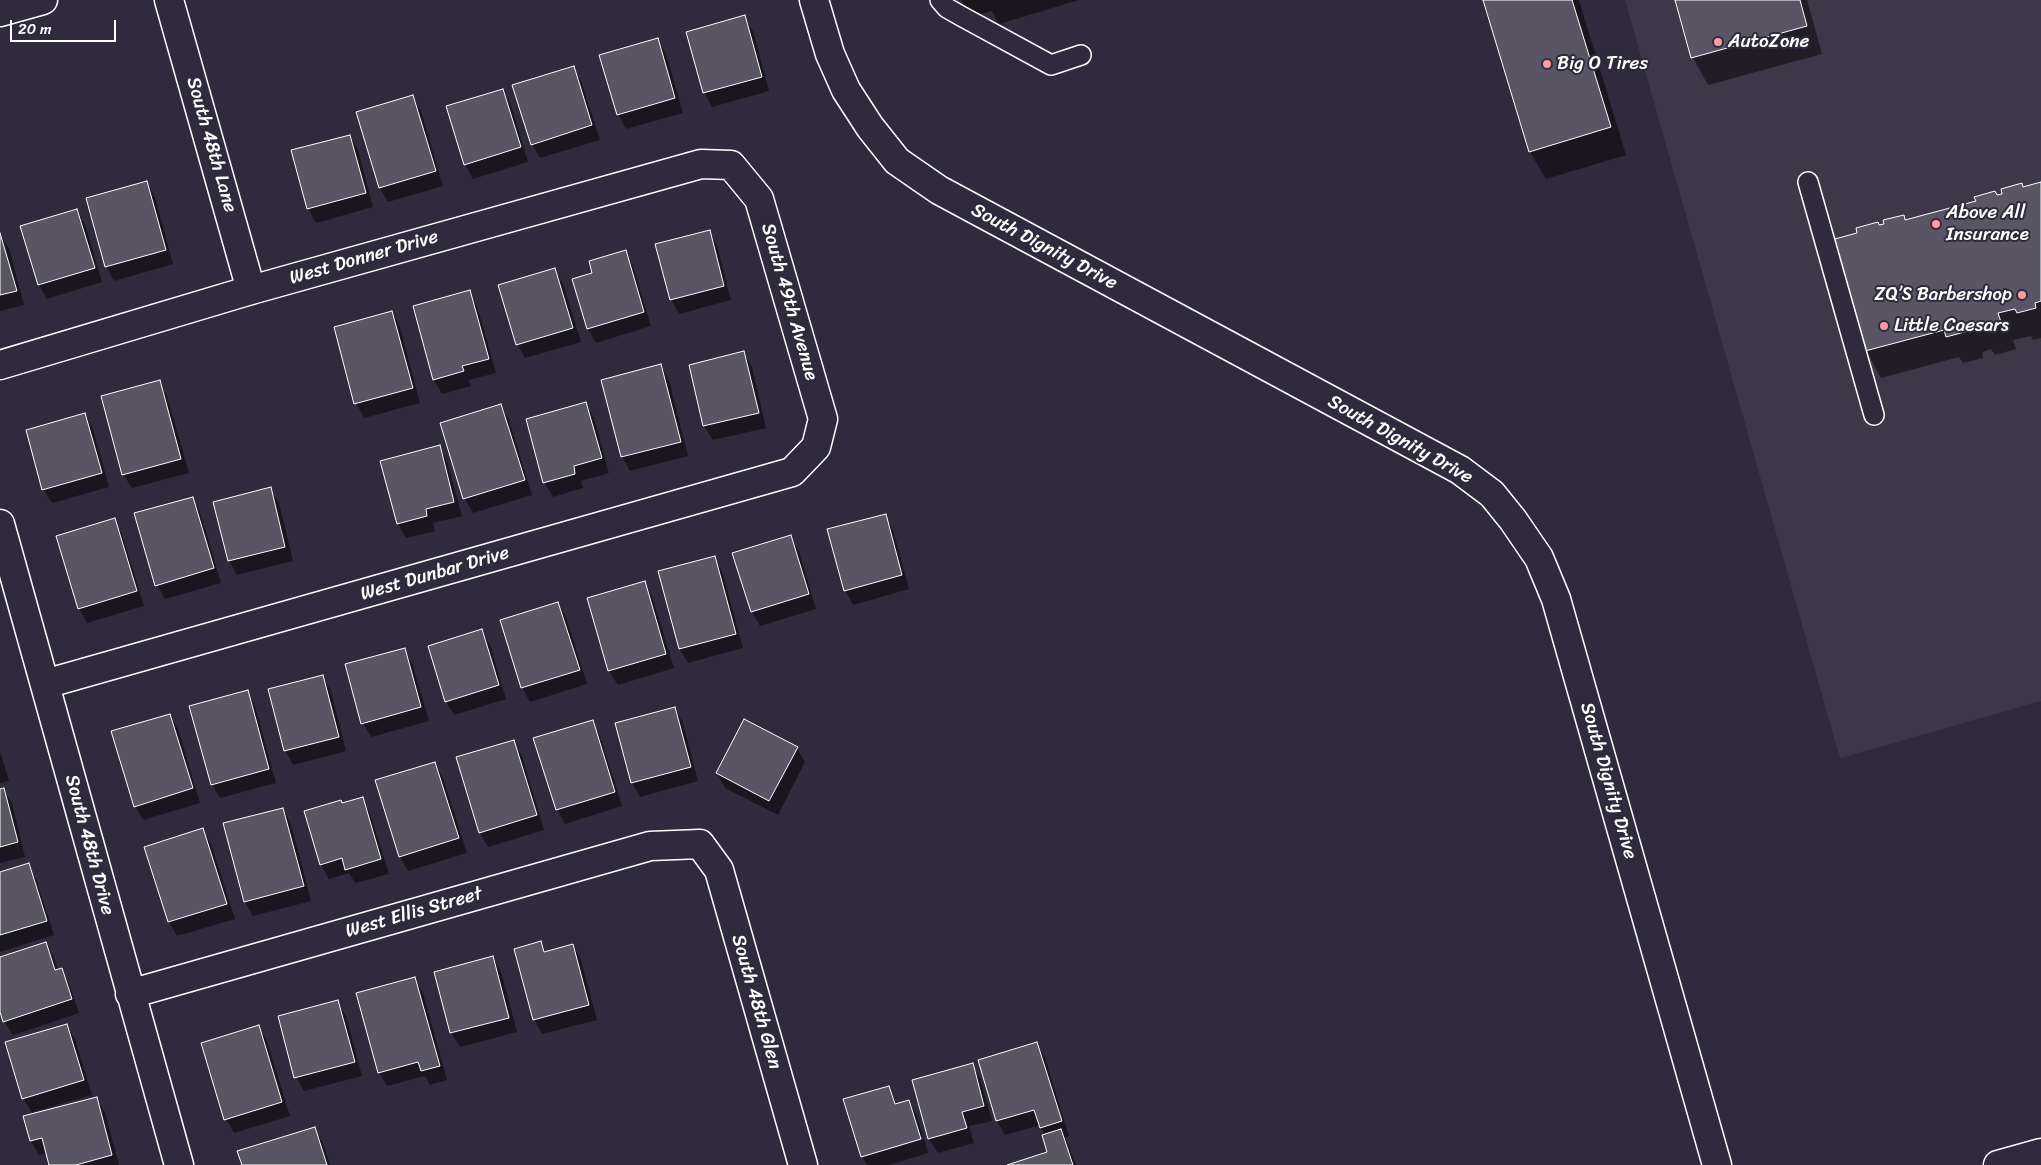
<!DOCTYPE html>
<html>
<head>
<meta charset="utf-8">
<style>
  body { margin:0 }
  #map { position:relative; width:2041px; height:1165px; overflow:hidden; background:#2f2a3d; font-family:Sriracha,sans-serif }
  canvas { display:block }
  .scale { position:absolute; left:10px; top:20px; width:106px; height:22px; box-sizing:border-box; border:2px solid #fff; border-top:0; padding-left:6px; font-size:15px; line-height:18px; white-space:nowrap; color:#fff; -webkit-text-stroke:4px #2f2a3d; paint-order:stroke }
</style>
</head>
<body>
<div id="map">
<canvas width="2041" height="1165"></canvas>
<div class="scale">20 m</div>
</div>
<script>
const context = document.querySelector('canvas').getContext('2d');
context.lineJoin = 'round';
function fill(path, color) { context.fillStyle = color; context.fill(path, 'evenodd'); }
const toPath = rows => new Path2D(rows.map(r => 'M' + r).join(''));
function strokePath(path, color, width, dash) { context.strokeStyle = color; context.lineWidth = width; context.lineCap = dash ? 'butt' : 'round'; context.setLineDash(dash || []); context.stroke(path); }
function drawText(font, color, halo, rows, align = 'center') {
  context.font = font + ' Sriracha,sans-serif'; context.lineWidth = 4; context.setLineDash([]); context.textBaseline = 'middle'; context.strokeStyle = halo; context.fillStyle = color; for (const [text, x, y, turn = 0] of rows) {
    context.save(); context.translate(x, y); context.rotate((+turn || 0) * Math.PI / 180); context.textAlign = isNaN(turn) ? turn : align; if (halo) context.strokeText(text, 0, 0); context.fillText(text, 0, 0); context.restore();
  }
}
fill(toPath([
  [1625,0,2041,0,2041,701,1841,758,1839,755]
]), '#3c3749');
fill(toPath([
  [961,0,1079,0,999,24,992,11,971,17],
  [1484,0,1579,0,1626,155,1546,179,1530,152],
  [1677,0,1807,0,1822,54,1708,85,1693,58],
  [744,17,753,31,769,91,712,107,704,92],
  [658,40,666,54,683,113,626,129,618,114],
  [573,67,581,81,600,140,540,158,532,144],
  [503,90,511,105,528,162,473,179,465,164],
  [413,97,421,111,443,186,388,202,380,188],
  [350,136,358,150,373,207,316,223,308,208],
  [147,183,155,197,173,264,114,281,106,266],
  [2041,183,2041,338,2033,340,2031,336,2013,340,2016,349,1995,355,1991,349,1982,352,1983,358,1963,363,1959,357,1881,378,1866,350,1880,227,1903,216,1906,221,1997,197,2022,184,2024,188],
  [77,210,85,224,102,282,47,299,39,285,21,226],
  [709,231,717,245,731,300,679,314,671,299],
  [0,234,9,249,24,305,0,311],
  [625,252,633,266,651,326,596,343,588,329,573,279,594,273],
  [555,270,563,284,581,342,525,358,517,344],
  [469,291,477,306,496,373,469,380,471,386,442,394,434,380],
  [392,312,400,327,420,403,364,418,356,403],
  [744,353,752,367,766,428,713,440,704,426,691,366],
  [661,366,669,380,688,456,630,471,622,457],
  [159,382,167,396,189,473,132,488,123,474],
  [586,404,594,418,609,473,581,481,583,488,553,497,545,483],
  [501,405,509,420,532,495,473,513,465,499,441,424],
  [85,414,93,429,109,487,52,503,43,489],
  [439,447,447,461,462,516,433,523,435,531,406,538,398,524,382,462],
  [270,489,279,503,293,561,237,575,229,561,215,503],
  [192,498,200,512,221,583,165,599,157,585],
  [885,515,893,530,909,589,853,605,845,590],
  [114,520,122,534,144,606,87,623,79,609],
  [790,537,799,551,816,609,760,626,752,612],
  [714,557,722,571,743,648,688,663,680,649],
  [644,582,652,596,674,668,618,685,609,671,588,599],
  [558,603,566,617,587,684,530,702,522,687],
  [482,631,490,645,506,699,454,715,446,701],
  [404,649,412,663,429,721,371,737,363,723],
  [323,677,331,691,346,751,293,765,285,750],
  [247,692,255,706,276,783,220,798,212,784],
  [675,708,683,723,698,781,640,797,632,782],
  [170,715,178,729,200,803,143,820,135,806],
  [592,722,600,736,622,806,565,824,557,809],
  [513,741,522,756,544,830,488,847,480,833,457,758],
  [797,748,805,762,778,815,725,788,717,773],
  [0,751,9,781,0,783],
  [435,763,443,778,467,853,408,871,400,857,377,781],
  [3,789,12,803,25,857,0,863,0,790],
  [362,799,370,813,389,874,355,883,349,873,329,879,321,865,305,811],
  [283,809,291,824,311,901,253,916,245,902,225,824],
  [203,829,211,844,235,919,177,936,169,922,146,847],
  [28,865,36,879,54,935,0,952,0,874],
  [46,943,54,958,58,970,61,970,69,984,79,1013,13,1035,4,1021,0,1008,0,958],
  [541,943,546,952,573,945,581,960,597,1020,542,1034,534,1019],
  [493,958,501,972,517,1032,460,1047,451,1032],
  [414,978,423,993,447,1080,430,1085,425,1076,387,1086,379,1072],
  [337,1002,346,1016,362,1076,304,1091,296,1077],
  [66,1025,75,1039,92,1095,33,1112,34,1114,97,1098,105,1113,119,1165,50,1165,47,1153,39,1155,31,1141,25,1117,33,1114,23,1098],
  [259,1027,267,1041,290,1116,234,1133,226,1119],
  [1037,1044,1045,1058,1069,1136,1065,1137,1076,1165,1010,1165,1049,1153,1045,1135,1040,1125,1005,1135,997,1121,979,1061],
  [972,1065,980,1079,992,1121,969,1126,974,1143,938,1153,929,1139,913,1081],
  [888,1087,898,1105,909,1102,917,1116,923,1137,864,1155,864,1157,924,1139,928,1153,889,1165,867,1165,862,1156],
  [315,1129,323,1143,330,1165,243,1165]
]), '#0007');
const building = toPath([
  [1483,0,1572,0,1611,127,1529,152,1483,0],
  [1675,0,1800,0,1807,26,1691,58,1675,0],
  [745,15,762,77,703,93,686,32,745,15],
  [658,38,675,98,617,115,599,55,658,38],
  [574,66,592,125,531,145,512,85,574,66],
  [503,89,521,147,464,165,446,106,503,89],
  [413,95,436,171,379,188,356,112,413,95],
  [350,135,366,193,307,209,291,150,350,135],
  [147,181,166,250,105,267,86,198,147,181],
  [2041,182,2041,301,2035,303,2036,308,2017,313,2015,309,1998,313,2001,322,1978,328,1976,322,1967,325,1968,331,1946,337,1944,330,1865,351,1831,240,1857,233,1856,228,1878,222,1879,225,1884,224,1883,220,1904,215,1905,220,1976,201,1974,197,1995,191,1997,195,2002,194,2001,189,2022,183,2023,187,2041,182],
  [77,209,95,268,38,285,20,226,77,209],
  [710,230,724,286,670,300,655,244,710,230],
  [0,233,17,291,0,295,0,233],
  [626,250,644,312,587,329,572,279,592,273,589,261,626,250],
  [555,268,573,328,516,345,498,285,555,268],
  [470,290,489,359,462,366,464,371,433,380,413,306,470,290],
  [392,311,413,388,354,404,334,327,392,311],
  [744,351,759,413,703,426,689,365,744,351],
  [661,364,681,442,621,457,601,380,661,364],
  [160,380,181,459,122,475,101,396,160,380],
  [586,402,602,458,574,466,575,474,543,483,526,419,586,402],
  [501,404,525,480,463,499,440,423,501,404],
  [85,413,102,473,42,490,26,430,85,413],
  [440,445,454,502,426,509,427,516,397,524,380,461,440,445],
  [271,487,285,547,228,561,213,502,271,487],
  [193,497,214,568,155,586,134,513,193,497],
  [886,514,902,575,844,591,827,529,886,514],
  [115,518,137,591,78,609,56,536,115,518],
  [791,535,809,594,751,612,732,553,791,535],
  [715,556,736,634,679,649,658,571,715,556],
  [645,581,666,654,608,671,587,598,645,581],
  [558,602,580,670,521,688,500,620,558,602],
  [482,629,499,685,445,702,428,646,482,629],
  [405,648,421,707,361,724,345,664,405,648],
  [323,675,339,737,284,751,268,689,323,675],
  [248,690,269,769,211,785,189,706,248,690],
  [675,707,691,767,631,783,615,723,675,707],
  [170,714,193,788,134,807,111,731,170,714],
  [744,719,798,747,769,801,716,773,744,719],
  [593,720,615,792,556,810,533,738,593,720],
  [514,740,537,815,479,833,456,757,514,740],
  [435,762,459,838,399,857,375,780,435,762],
  [4,788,18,842,0,847,0,789,4,788],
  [363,797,381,859,345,870,342,858,320,865,304,811,341,800,342,803,363,797],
  [283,808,304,886,244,902,223,823,283,808],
  [203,828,227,904,168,922,144,847,203,828],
  [29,863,47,921,0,935,0,872,29,863],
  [541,941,544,952,573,944,589,1005,533,1020,514,949,541,941],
  [46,942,55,970,62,968,72,999,3,1022,0,1012,0,957,46,942],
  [493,956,509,1018,450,1033,434,972,493,956],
  [415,977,440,1066,421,1071,418,1062,378,1073,356,993,415,977],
  [338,1000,355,1062,294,1078,278,1016,338,1000],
  [67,1024,84,1080,22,1099,5,1042,67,1024],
  [259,1025,282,1102,224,1120,201,1043,259,1025],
  [1037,1042,1062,1121,1040,1128,1034,1110,996,1121,978,1060,1037,1042],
  [973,1063,984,1106,962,1112,967,1128,928,1139,912,1080,973,1063],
  [889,1086,895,1104,909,1100,921,1139,861,1157,843,1099,889,1086],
  [97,1097,112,1155,76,1165,49,1165,42,1138,30,1141,23,1116,97,1097],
  [315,1127,327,1165,242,1165,237,1151,315,1127],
  [1061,1129,1073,1165,1007,1165,1047,1152,1042,1135,1061,1129]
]);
fill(building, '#595564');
strokePath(building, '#fff', 1);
const lane = toPath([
  [940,0,947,8,961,16,1051,65,1081,55],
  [1808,182,1874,415]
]);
const street = toPath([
  [169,0,251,290],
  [814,0,830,54,846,90,870,127,897,161,939,190,1460,470,1492,494,1513,520,1539,558,1556,599,1717,1165],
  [0,365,251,290,701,164,731,165,759,199,823,419,816,447,792,472,45,684],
  [0,524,179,1165],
  [130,994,650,846,700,844,719,870,803,1165],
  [1998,1165,2041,1153]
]);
const primary = toPath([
  [0,12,43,0]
]);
strokePath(lane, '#fff', 22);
strokePath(street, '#fff', 31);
strokePath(primary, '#fff', 31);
strokePath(lane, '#2f2a3d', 19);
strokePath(street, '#2f2a3d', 28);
strokePath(primary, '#2f2a3d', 28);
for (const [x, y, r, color] of [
  [1718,42,5,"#ff9aa2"],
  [1547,64,5,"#ff9aa2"],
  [1936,224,5,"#ff9aa2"],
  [2022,295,5,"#ff9aa2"],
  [1884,326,5,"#ff9aa2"]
]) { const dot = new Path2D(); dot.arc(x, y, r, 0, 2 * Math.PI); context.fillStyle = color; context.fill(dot); strokePath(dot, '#2f2a3d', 2); }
drawText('19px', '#fff', '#2f2a3d', [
  ["AutoZone",1728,42],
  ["Big O Tires",1557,64],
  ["Above All",1946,213],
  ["Insurance",1946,235],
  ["ZQ’S Barbershop",2012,295,"right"],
  ["Little Caesars",1894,326]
], 'left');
drawText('19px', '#fff', '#2f2a3d', [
  ["South 48th Lane",211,145,74],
  ["South Dignity Drive",1044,247,28],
  ["West Donner Drive",364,258,-16],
  ["South 49th Avenue",789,302,74],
  ["South Dignity Drive",1400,440,29],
  ["West Dunbar Drive",435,574,-16],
  ["South Dignity Drive",1608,781,74],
  ["South 48th Drive",89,845,75],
  ["West Ellis Street",414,913,-16],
  ["South 48th Glen",756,1002,74]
]);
</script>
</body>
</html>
